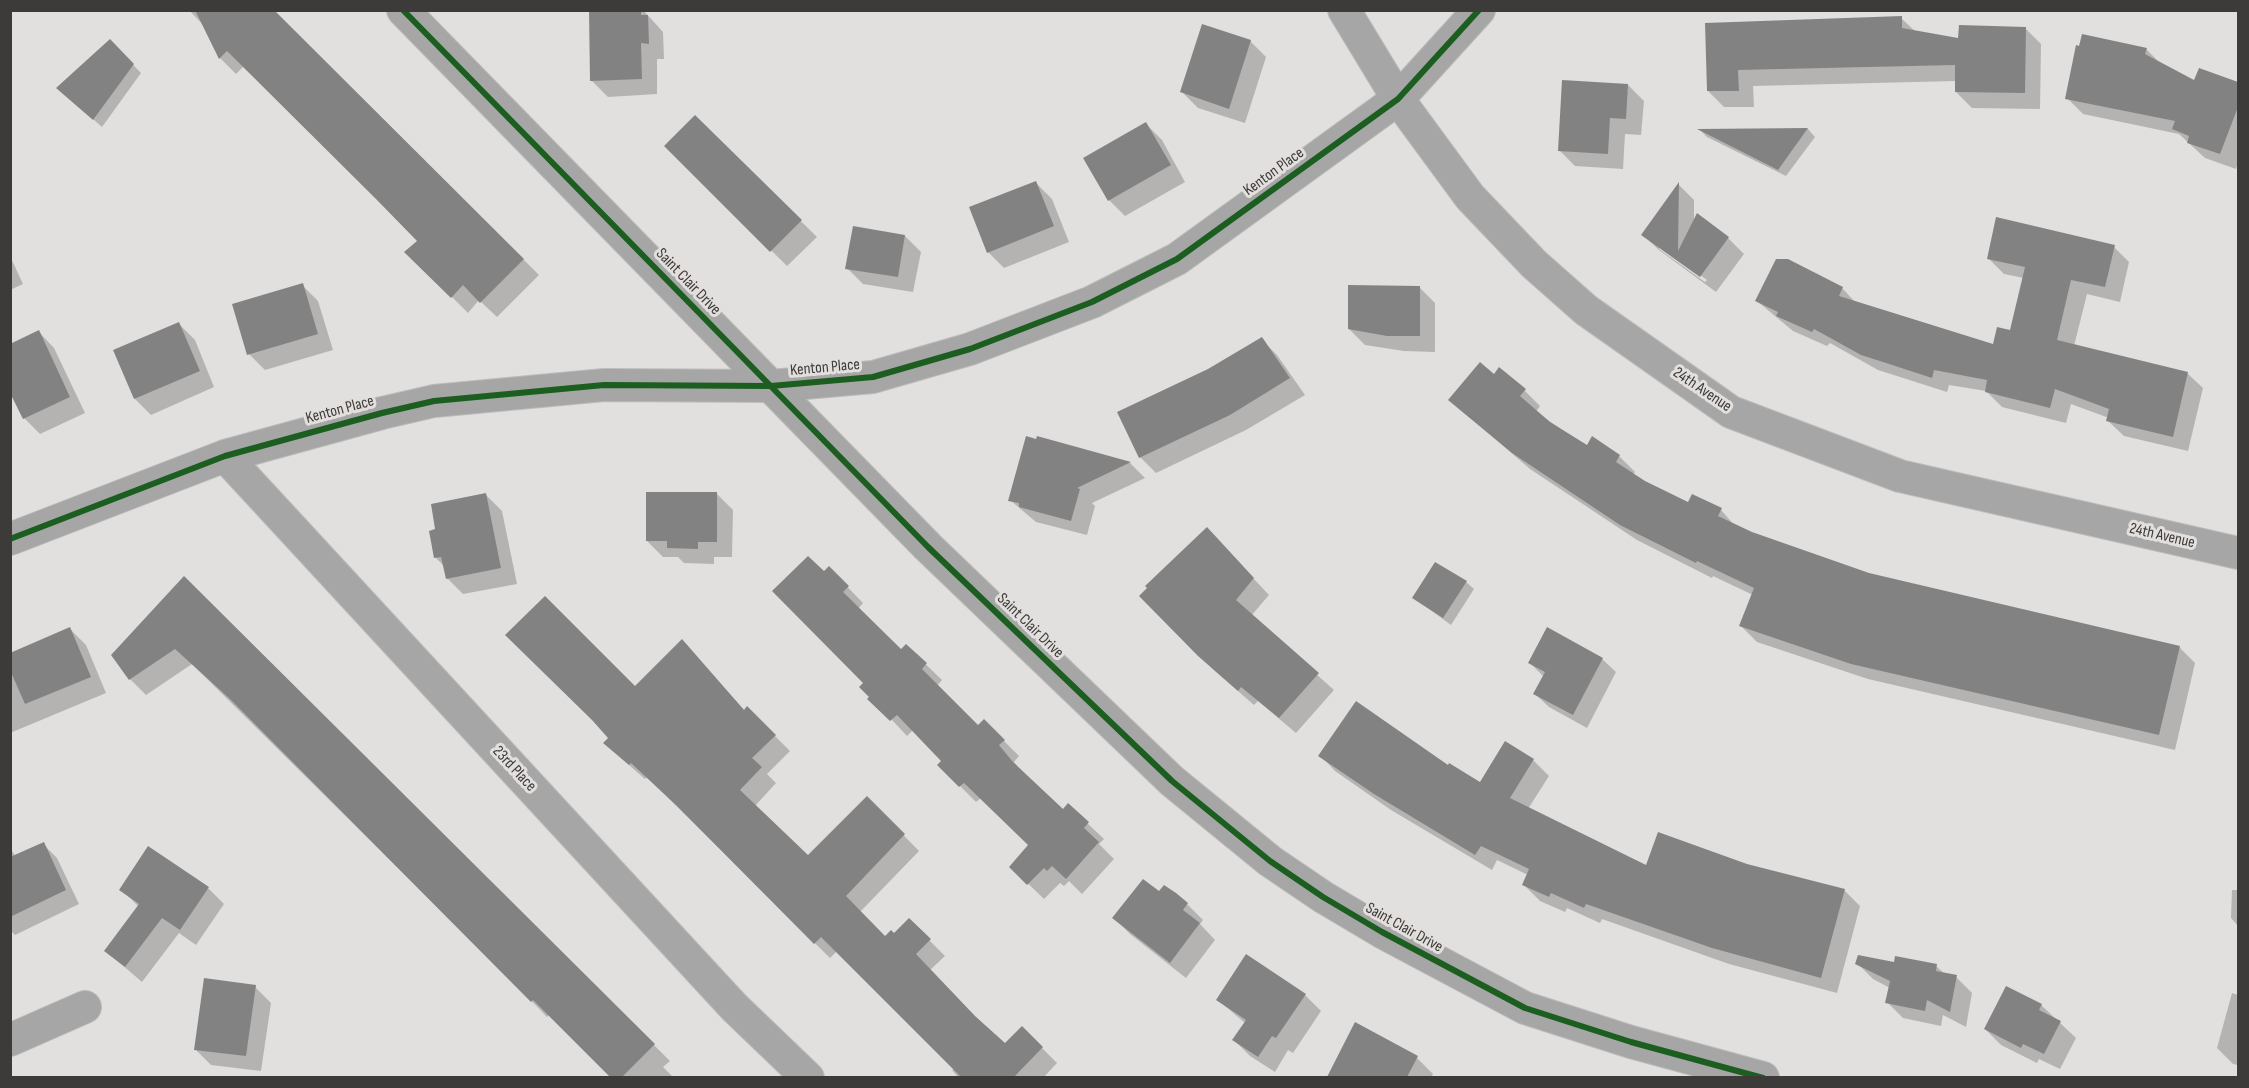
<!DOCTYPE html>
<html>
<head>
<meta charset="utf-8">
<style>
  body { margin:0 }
  #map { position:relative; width:2249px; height:1088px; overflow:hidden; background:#e2e0de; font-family:"Sofia Sans Condensed",sans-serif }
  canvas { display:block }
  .frame { position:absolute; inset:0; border:12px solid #3c3b3a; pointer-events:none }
</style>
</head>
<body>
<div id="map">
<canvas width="2249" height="1088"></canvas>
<div class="frame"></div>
</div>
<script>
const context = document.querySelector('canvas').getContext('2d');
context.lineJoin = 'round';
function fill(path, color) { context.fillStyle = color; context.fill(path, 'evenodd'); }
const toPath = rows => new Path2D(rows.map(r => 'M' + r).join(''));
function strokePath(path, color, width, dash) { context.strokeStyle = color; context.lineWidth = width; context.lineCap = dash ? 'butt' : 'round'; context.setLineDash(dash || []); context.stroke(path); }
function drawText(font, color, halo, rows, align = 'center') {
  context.font = font + ' "Sofia Sans Condensed",sans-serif'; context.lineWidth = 6; context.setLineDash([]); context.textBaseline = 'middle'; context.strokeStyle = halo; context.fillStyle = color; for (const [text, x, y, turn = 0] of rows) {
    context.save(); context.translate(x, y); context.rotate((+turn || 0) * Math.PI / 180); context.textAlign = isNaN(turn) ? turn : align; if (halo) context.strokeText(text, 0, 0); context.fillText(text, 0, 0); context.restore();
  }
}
fill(toPath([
  [189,10,273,10,539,275,497,317,479,300,468,313,407,252,419,241,244,66,236,74,220,58,204,26],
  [590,10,643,10,663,32,664,59,657,59,657,94,608,97,592,81],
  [1901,18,1916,32,1960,40,2025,28,2041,44,2040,109,1972,108,1956,92,1956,81,1753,86,1754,107,1724,107,1708,91,1707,24],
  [110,41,141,73,102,127,66,95],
  [1250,41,1266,57,1245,123,1198,108,1182,92],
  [2080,47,2146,49,2162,65,2195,82,2200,69,2238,84,2238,162,2236,169,2205,158,2179,134,2083,114,2067,98],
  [1628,85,1644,101,1641,135,1625,134,1623,169,1575,166,1559,150],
  [695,117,817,237,787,266,666,146],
  [1146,124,1162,140,1185,182,1125,216,1109,200],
  [1808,129,1815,137,1786,176,1707,137,1701,131],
  [1036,183,1052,199,1069,242,1004,268,988,252],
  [1679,185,1694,200,1694,223,1728,238,1744,254,1716,292,1659,250,1643,235],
  [1659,245,1707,280,1705,282,1659,249],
  [905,236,921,252,913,292,863,284,847,268],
  [2114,247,2129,262,2120,302,2087,294,2074,346,2187,373,2203,388,2188,451,2124,436,2108,421,2109,418,2071,404,2066,423,2002,407,1986,391,1949,385,1947,392,1878,370,1830,343,1827,346,1793,331,1757,301,1842,288,1856,303,1994,345,2011,331,2024,278,2004,274,1988,258],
  [10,256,23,284,10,290],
  [302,285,318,301,333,350,265,370,249,354],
  [1419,287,1435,303,1435,352,1404,351,1365,345,1349,329],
  [179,324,195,340,214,387,151,415,135,399],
  [39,332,54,348,85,413,40,434,24,418],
  [1261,339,1277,355,1305,395,1246,430,1156,473,1140,457,1209,370],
  [1494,376,1524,390,1540,406,1536,412,1587,447,1619,456,1635,472,1633,475,1688,504,1721,510,1736,527,1869,574,2179,647,2195,663,2175,750,1868,679,1757,642,1741,626,1753,595,1713,576,1712,578,1637,540,1530,469,1450,400],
  [1038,438,1130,463,1145,478,1092,503,1095,506,1087,535,1036,522,1010,500],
  [717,494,733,510,732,557,714,557,714,564,684,563,678,557,663,557,647,541],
  [486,495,502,511,517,584,463,594,447,578,445,567,435,557,437,530],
  [1222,545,1269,595,1251,616,1334,690,1296,733,1258,701,1254,705,1215,671,1141,596],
  [829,568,863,603,858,609,901,651,907,646,942,680,937,686,978,727,993,730,1019,756,1014,762,1024,775,1063,811,1068,805,1104,839,1099,844,1114,859,1082,894,1069,881,1064,886,1060,883,1044,899,1011,867,1030,845,981,798,976,802,939,765,944,761,913,730,907,736,861,687,865,683,824,574],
  [184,578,670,1061,663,1067,674,1078,612,1078,550,1014,547,1017,522,991,192,664,146,695,130,679,113,655],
  [1466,582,1474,589,1451,625,1414,598],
  [70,629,86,645,106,693,10,733,10,654],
  [682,641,745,711,747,708,790,751,767,774,776,783,755,806,808,857,867,798,919,851,860,912,886,938,894,935,909,920,945,956,930,970,980,1023,1005,1045,1022,1028,1057,1063,1043,1078,959,1078,952,1070,954,1069,837,951,830,958,647,777,645,779,621,758,610,738,635,688],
  [1602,659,1616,672,1587,728,1549,707,1535,694,1544,677,1530,663],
  [1320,755,1448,768,1481,784,1533,760,1549,776,1528,809,1647,867,1746,865,1844,890,1860,906,1837,993,1729,964,1602,919,1600,923,1567,908,1565,912,1540,901,1524,885,1528,875,1497,860,1492,870,1391,810,1335,771],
  [43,844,57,858,79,904,15,935,10,930,10,847,15,856],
  [2237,886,2238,886,2238,926,2231,918,2232,890,2237,890],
  [208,888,224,904,196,945,179,933,142,982,106,951,139,907,121,889],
  [1187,904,1203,920,1200,924,1215,940,1186,978,1130,934,1114,918],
  [1857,963,1936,966,1945,974,1956,977,1972,993,1966,1027,1943,1015,1941,1026,1903,1018,1887,1002,1890,988,1873,979],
  [255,987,271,1003,261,1071,211,1065,195,1049],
  [2232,993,2238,995,2238,1065,2233,1064,2217,1048],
  [1305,995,1321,1011,1293,1053,1288,1050,1275,1072,1250,1056,1234,1040,1245,1023,1218,1000],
  [2041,1005,2076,1038,2060,1069,2039,1059,2037,1063,2001,1045,1985,1029],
  [1355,1024,1417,1058,1433,1074,1431,1078,1328,1078]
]), '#0003');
fill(toPath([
  [195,10,274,10,524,259,480,303,463,285,451,298,404,252,417,241,376,199,227,51,219,59],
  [589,10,641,10,641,15,648,15,649,44,641,43,642,79,590,81],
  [1902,16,1902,28,1958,38,1959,25,2026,27,2025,93,1955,92,1955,65,1738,70,1739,91,1707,91,1705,23],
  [1202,24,1251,40,1229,109,1180,92],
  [2082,34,2147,48,2145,54,2194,80,2199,68,2238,82,2238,107,2220,154,2187,143,2189,136,2172,129,2175,121,2065,99,2076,45,2079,46],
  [110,39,134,64,93,120,56,88],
  [1562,80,1628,84,1626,119,1610,118,1608,154,1558,151],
  [695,115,802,220,770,252,664,146],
  [1146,122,1171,165,1108,201,1083,158],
  [1808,128,1778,170,1697,129],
  [1036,181,1054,226,987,253,969,207],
  [1679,182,1678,251,1697,213,1729,237,1700,277,1641,235],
  [1996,217,2115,245,2105,287,2071,280,2057,340,2188,372,2173,437,2106,421,2109,409,2055,389,2050,408,1985,392,1987,380,1934,370,1932,378,1886,363,1861,355,1814,329,1812,332,1776,316,1778,312,1755,301,1776,259,1788,259,1843,287,1839,296,1993,344,1997,327,2010,330,2025,267,1987,259],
  [853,226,905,235,898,277,845,269],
  [303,283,318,334,247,355,232,304],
  [1348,285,1420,286,1420,336,1387,336,1348,329],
  [179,322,200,371,134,399,113,350],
  [39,330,70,397,23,419,10,393,10,344],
  [1262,337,1290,378,1230,415,1139,458,1117,412,1208,369],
  [1480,362,1494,374,1499,367,1526,389,1520,396,1550,422,1587,445,1592,436,1620,455,1616,462,1645,481,1688,502,1692,494,1722,508,1718,516,1752,532,1869,573,2180,646,2159,735,1851,664,1739,626,1754,588,1697,561,1696,563,1620,525,1512,453,1448,400],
  [1026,436,1036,439,1037,436,1131,462,1077,488,1080,489,1071,521,1019,507,1019,503,1008,501],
  [646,492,717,492,717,542,698,542,698,549,667,548,667,541,646,541],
  [486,493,501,568,446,579,441,557,434,558,429,531,435,529,431,504],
  [1207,527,1254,578,1236,600,1319,673,1279,718,1241,687,1238,691,1198,656,1139,596,1147,588,1145,586],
  [808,556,824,571,829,566,849,586,843,592,901,649,906,644,927,663,922,669,978,725,984,719,1005,740,999,745,1013,762,1063,809,1068,803,1089,822,1084,828,1099,842,1066,879,1052,866,1047,871,1044,868,1027,885,1009,867,1028,845,964,783,959,787,937,765,941,761,897,715,890,721,867,699,869,697,859,687,863,683,772,591],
  [1435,562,1467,581,1443,618,1412,598],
  [184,576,655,1044,622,1077,610,1077,533,1000,531,1002,230,699,175,649,129,680,111,655],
  [545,596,635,686,682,639,744,710,747,706,776,735,752,758,762,767,740,790,808,855,867,796,905,834,846,896,885,936,891,930,894,933,909,918,931,939,916,954,975,1016,1005,1043,1022,1026,1043,1047,1014,1077,961,1077,821,937,814,944,677,806,631,763,629,765,603,743,608,738,592,720,505,635],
  [70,627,91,677,25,704,10,670,10,653],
  [1547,627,1603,658,1573,715,1533,694,1545,672,1528,663],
  [1356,701,1448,765,1449,763,1480,782,1505,741,1534,759,1510,798,1646,865,1658,832,1747,864,1845,889,1821,978,1712,948,1586,904,1584,908,1551,893,1549,897,1522,885,1529,869,1481,846,1475,855,1374,794,1318,756],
  [44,842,66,890,10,917,10,857],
  [148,846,209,887,180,930,162,918,125,967,104,951,139,904,119,890],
  [1143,879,1159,891,1164,885,1176,893,1188,903,1183,910,1200,923,1170,963,1112,918],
  [1246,954,1306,994,1276,1038,1272,1036,1258,1057,1232,1040,1246,1020,1216,1000],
  [1858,955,1894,962,1895,956,1937,964,1936,971,1957,975,1950,1012,1927,1000,1925,1011,1885,1003,1890,981,1855,964],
  [204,978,256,985,246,1056,194,1050],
  [2006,986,2042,1004,2039,1010,2061,1021,2044,1054,2023,1044,2021,1048,1984,1029],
  [1355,1022,1418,1056,1407,1077,1327,1077]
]), '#838282');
const street = toPath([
  [403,10,928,547,1172,781,1270,861,1323,897,1382,932,1525,1008,1631,1042,1763,1078],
  [1344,10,1398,99,1470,197,1534,264,1586,310,1731,412,1900,476,2238,553],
  [225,456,734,1007,808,1078],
  [10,539,225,456,382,413,434,401,604,385,771,386,873,377,970,349,1092,302,1177,259,1398,99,1479,10],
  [10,1040,85,1007]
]);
strokePath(street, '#bdbcbb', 34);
strokePath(street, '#a6a6a6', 32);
strokePath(toPath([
  [403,10,928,547,1172,781,1270,861,1323,897,1382,932,1525,1008,1631,1042,1763,1078],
  [10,539,225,456,382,413,434,401,604,385,771,386,873,377,970,349,1092,302,1177,259,1398,99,1479,10]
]), '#1b5e20', 6);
drawText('16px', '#3c3b3a', '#e3dfdd', [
  ["Kenton Place",1274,172,-36],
  ["Saint Clair Drive",688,282,46],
  ["Kenton Place",825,368,-5],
  ["24th Avenue",1702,390,34],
  ["Kenton Place",340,410,-15],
  ["24th Avenue",2162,536,13],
  ["Saint Clair Drive",1030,626,44],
  ["23rd Place",514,769,47],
  ["Saint Clair Drive",1404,928,29]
]);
</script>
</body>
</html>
